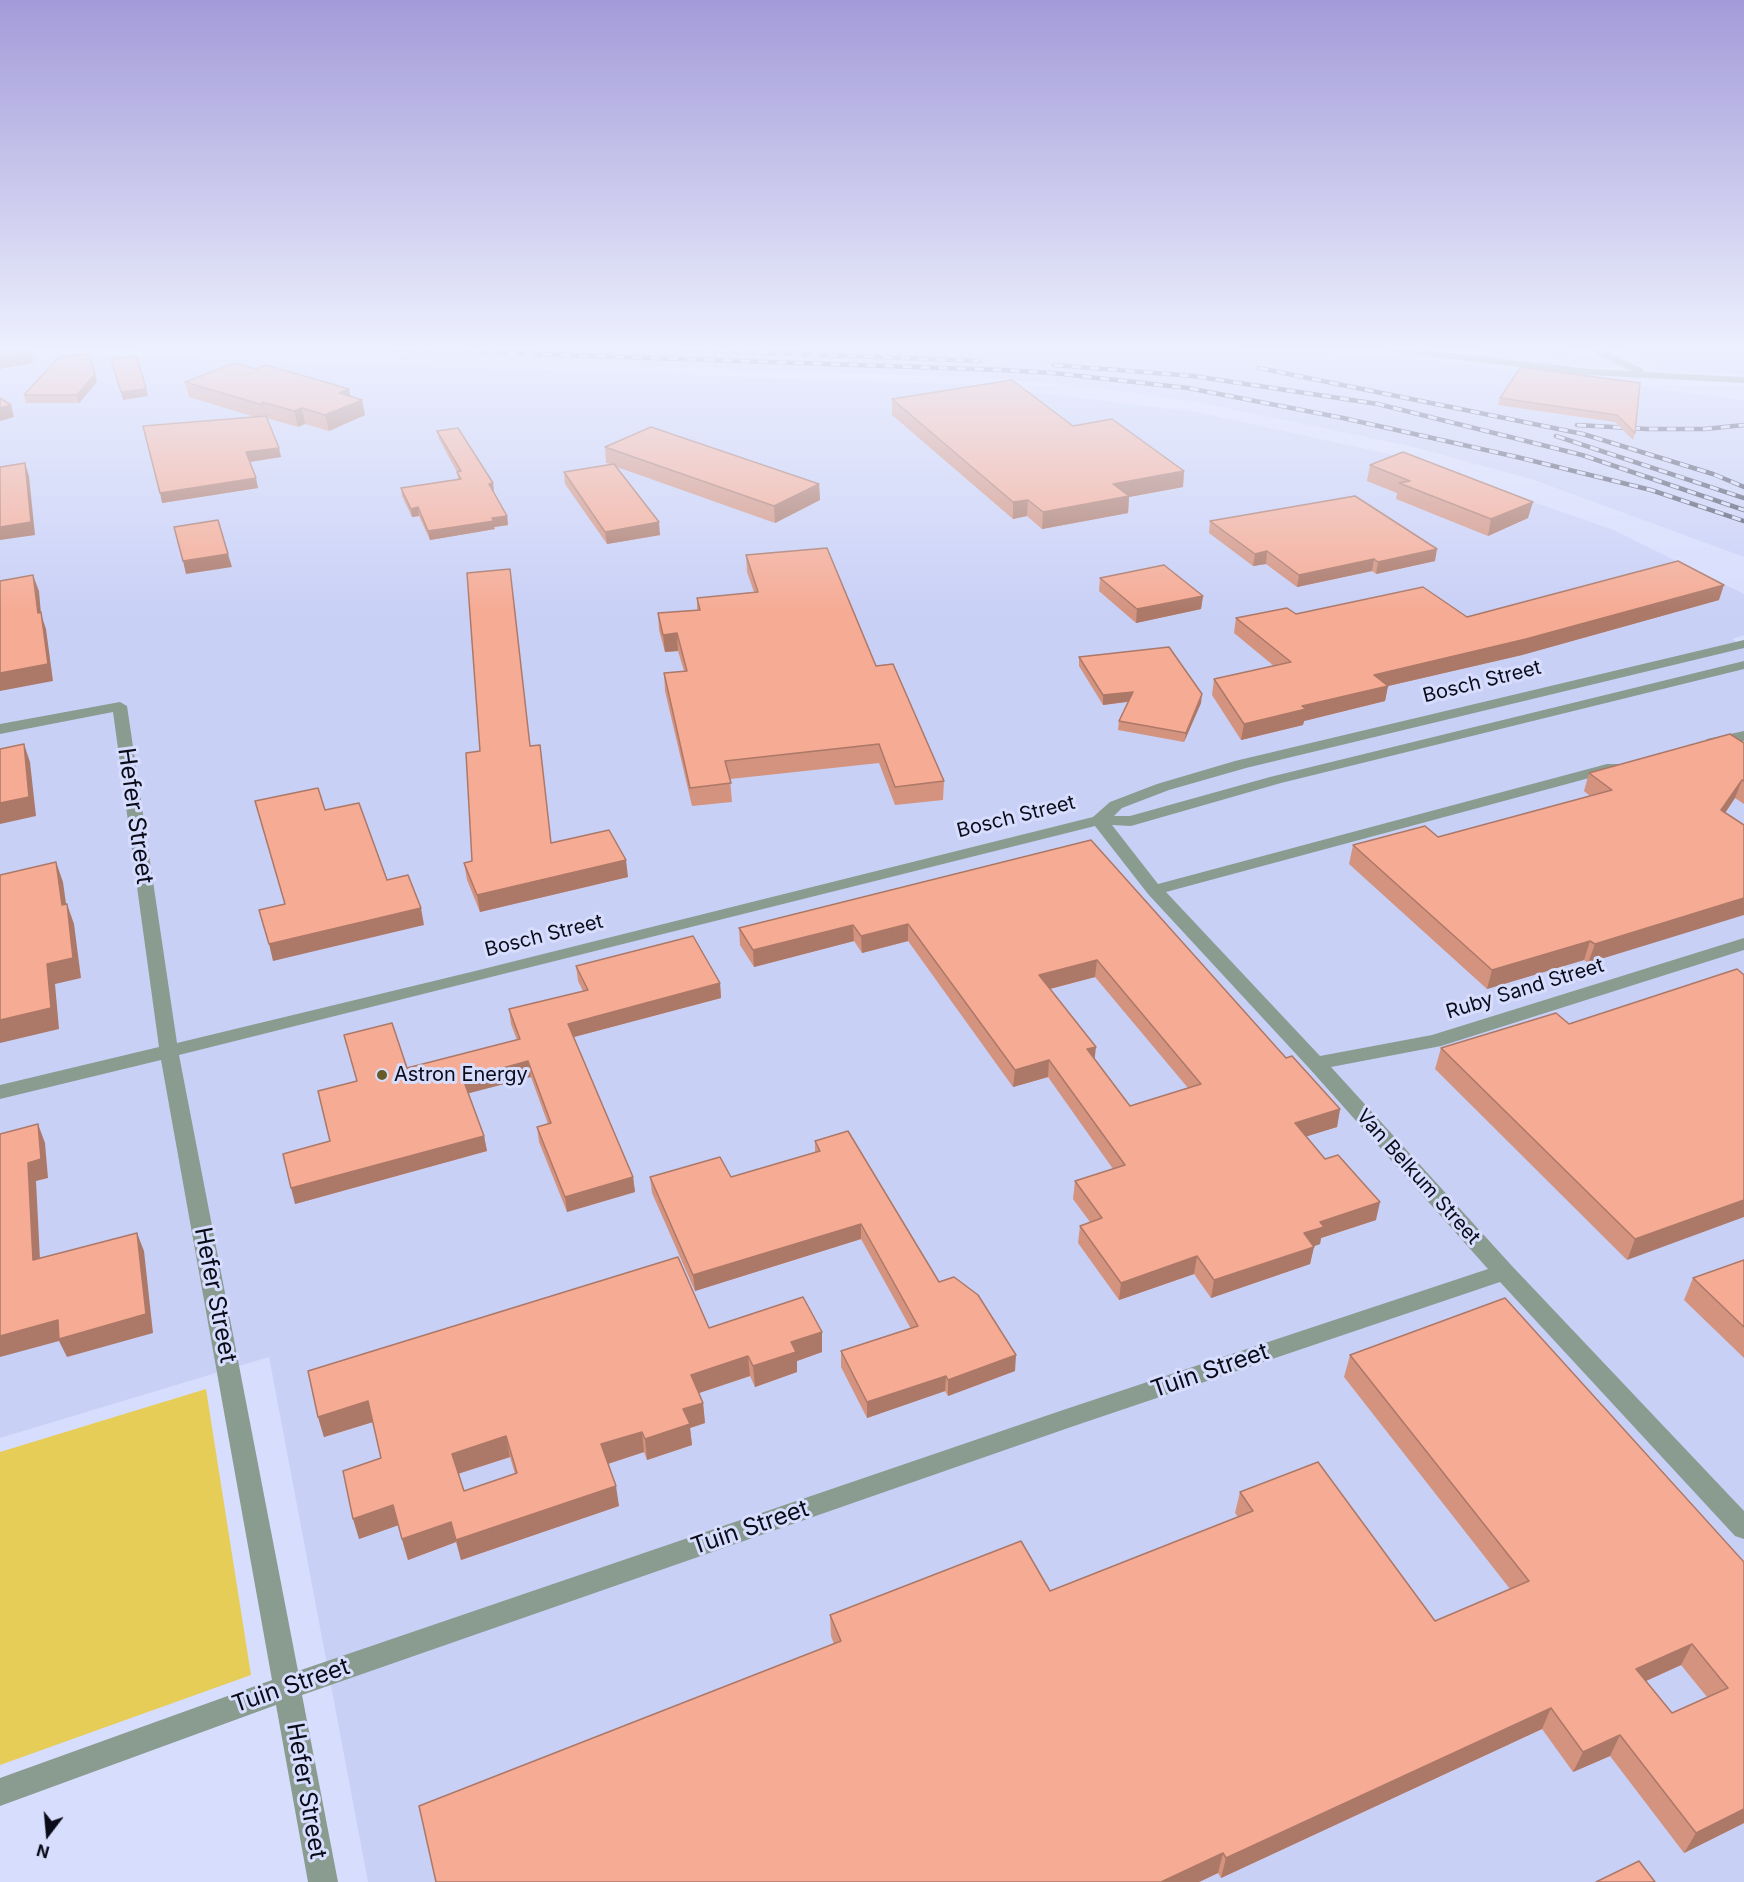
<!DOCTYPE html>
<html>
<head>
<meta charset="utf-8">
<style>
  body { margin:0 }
  #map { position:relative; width:1744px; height:1882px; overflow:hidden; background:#d7ddfd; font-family:Inter,sans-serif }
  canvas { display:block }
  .north { position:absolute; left:18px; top:1804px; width:60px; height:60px; -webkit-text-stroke:4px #d7ddfd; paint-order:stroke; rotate:196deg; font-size:16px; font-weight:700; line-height:24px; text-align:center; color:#0b0c1a }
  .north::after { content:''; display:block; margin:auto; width:21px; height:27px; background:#0b0c1a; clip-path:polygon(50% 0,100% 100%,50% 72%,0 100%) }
</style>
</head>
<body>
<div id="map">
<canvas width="1744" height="1882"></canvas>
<div class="north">N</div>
</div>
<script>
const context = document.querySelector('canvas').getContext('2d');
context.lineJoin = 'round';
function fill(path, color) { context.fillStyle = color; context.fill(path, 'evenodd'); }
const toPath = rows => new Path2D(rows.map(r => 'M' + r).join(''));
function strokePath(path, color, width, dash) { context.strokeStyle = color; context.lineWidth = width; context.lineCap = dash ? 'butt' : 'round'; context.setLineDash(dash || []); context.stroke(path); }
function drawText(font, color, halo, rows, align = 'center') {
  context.font = font + ' Inter,sans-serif'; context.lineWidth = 6; context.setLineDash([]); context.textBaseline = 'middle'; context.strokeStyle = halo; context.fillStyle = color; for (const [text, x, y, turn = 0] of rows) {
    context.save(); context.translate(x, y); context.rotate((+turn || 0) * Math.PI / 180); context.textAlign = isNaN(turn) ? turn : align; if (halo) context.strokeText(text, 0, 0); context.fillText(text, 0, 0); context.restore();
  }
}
fill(toPath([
  [12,348,1176,348,1387,354,1744,400,1744,557,1534,480,1414,447,1202,403,1091,387,977,377],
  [1445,348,1566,348,1601,365],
  [1614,348,1744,348,1744,375,1661,370],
  [0,351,973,385,1197,412,1407,458,1611,529,1744,594,1744,635,1732,639,1744,646,1744,1882,368,1882,269,1357,0,1438]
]), '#c9d0f6');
fill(toPath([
  [206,1389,251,1675,0,1765,0,1452]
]), '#e6cd58');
fill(toPath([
  [1376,348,1409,348,1589,369,1630,371,1585,348,1599,348,1643,369,1644,372,1744,377,1744,383,1589,375,1381,351,1376,348],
  [1744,640,1744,648,1246,768,1169,790,1122,808,1114,816,1130,816,1270,777,1744,661,1744,669,1281,783,1131,826,1112,825,1158,884,1607,764,1619,764,1621,767,1619,770,1166,892,1320,1056,1432,1035,1744,938,1744,950,1441,1046,1331,1067,1512,1266,1744,1511,1744,1539,1735,1536,1500,1282,1071,1427,302,1695,338,1882,308,1882,276,1705,0,1806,0,1778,272,1680,161,1060,0,1099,0,1085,159,1047,113,712,0,734,0,724,120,702,127,706,177,1043,471,972,1093,817,1110,802,1157,784,1235,761,1744,640],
  [1095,826,1148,894,1309,1068,1488,1269,1066,1409,298,1671,179,1055,1095,826],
  [1744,731,1744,741,1712,747,1704,742,1707,739,1744,731]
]), '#8a9b90');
const rail = toPath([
  [363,348,1002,370,1053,373,1188,388,1343,418,1517,457,1651,490,1744,521],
  [649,348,979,361],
  [1054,365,1193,376,1378,404,1582,455,1744,510],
  [1259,368,1583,434,1713,474,1744,487],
  [1577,425,1647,429,1705,429,1744,425],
  [1556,436,1744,498]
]);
strokePath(rail, '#505367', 4.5);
strokePath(rail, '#d7ddfd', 3, [9]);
fill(toPath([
  [89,353,97,382,79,403,26,403,24,395],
  [185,382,351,397,365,415,329,431,305,424,298,427,267,418,281,457,250,462,258,488,162,503,255,417,189,397],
  [1640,383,1635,433,1633,440,1615,422,1498,405,1500,398],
  [892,399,1073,426,1184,471,1183,487,1129,497,1128,513,1042,529,1027,516,1013,519,892,415],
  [437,431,494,491,493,491,507,516,508,525,494,527,495,529,430,540,419,516,412,517,402,496,401,488,458,479,457,472,439,439],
  [605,447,819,484,820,500,775,523,617,467,660,535,607,544,565,484,564,472,610,464,606,463],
  [1370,465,1528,518,1488,536,1396,499,1397,493,1367,481],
  [1210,521,1435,561,1376,574,1372,571,1297,587,1266,564,1253,566,1209,533],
  [746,555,876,666,944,781,943,800,895,805,879,763,730,779,732,802,692,806,665,691,664,673,684,671,678,651,665,652,659,630,658,613,697,610,697,598,754,592,747,572],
  [1100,578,1203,596,1201,609,1136,623,1099,591],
  [1719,600,1522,655,1388,686,1385,701,1304,721,1303,725,1241,740,1212,695,1214,679,1274,666,1234,633,1236,618,1296,614,1467,617],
  [1079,657,1201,703,1184,742,1118,730,1119,721,1128,702,1103,705,1079,666],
  [1744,743,1744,804,1735,798,1725,813,1588,963,1584,960,1487,989,1349,864,1353,845,1438,837,1590,796,1584,791,1589,773],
  [531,746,551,843,628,877,480,912,467,880,464,863,472,861],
  [1091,840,1286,1058,1340,1109,1337,1127,1306,1136,1376,1220,1321,1238,1320,1244,1314,1246,1310,1264,1211,1298,1194,1274,1119,1300,1078,1243,1080,1226,1090,1222,1073,1199,1075,1181,1113,1169,1048,1077,1013,1087,908,941,862,953,854,941,754,967,740,945,739,928],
  [1095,977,1188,1088,1130,1106,1094,1059,1050,989],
  [576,966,720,983,721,998,574,1037,633,1177,635,1192,567,1212,539,1142,537,1127,548,1124,531,1077,468,1093,484,1136,487,1151,295,1204,330,1141,407,1068,517,1040,511,1024,509,1009,583,991,578,981],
  [1744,975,1627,1260,1435,1069,1441,1048,1569,1024],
  [815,1141,939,1282,1015,1371,948,1396,945,1391,867,1418,841,1367,841,1351,911,1329,861,1239,695,1291,652,1193,650,1177,731,1177,815,1153],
  [1744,1260,1744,1358,1684,1300,1693,1278],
  [709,1328,822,1332,822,1352,797,1361,797,1372,755,1387,750,1376,699,1393,703,1403,705,1423,690,1428,692,1445,647,1460,644,1452,608,1464,619,1506,461,1560,456,1542,408,1560,398,1525,359,1539,381,1458,373,1422,324,1437,318,1417],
  [510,1457,515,1474,464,1491,458,1474],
  [1350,1355,1744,1562,1744,1823,1684,1853,1610,1756,1573,1772,1542,1729,1221,1878,1218,1873,1199,1882,436,1882,834,1644,831,1636,830,1615,1050,1591,1238,1517,1235,1513,1240,1492,1435,1621,1510,1589,1344,1377],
  [1681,1665,1707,1697,1672,1713,1646,1681]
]), '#d4937f');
fill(toPath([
  [30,348,31,348,32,350,33,363,0,369,0,357],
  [1496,348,1512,348,1495,351],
  [95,374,97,382,79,403,77,395],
  [146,389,148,396,123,400,121,392],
  [349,389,352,404,362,400,365,415,329,431,325,415,339,393],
  [11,405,14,417,0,421,0,408],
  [302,408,305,424,298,427,294,411],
  [279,448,281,457,248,462,246,452],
  [25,463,29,476,35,535,0,540,0,527],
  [1184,471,1183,487,1129,497,1128,513,1042,529,1043,512,1113,484],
  [256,478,258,488,162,503,160,493],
  [493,483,494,491,490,492,489,484],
  [819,484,820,500,775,523,774,506],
  [1028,500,1027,516,1013,519,1013,502],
  [1533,502,1528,518,1488,536,1491,519],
  [418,507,419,516,412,517,411,509],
  [507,516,508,525,494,527,495,529,430,540,428,531],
  [659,522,660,535,607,544,605,532],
  [1437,549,1435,561,1376,574,1378,562],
  [1267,551,1266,564,1253,566,1255,554],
  [228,554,232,567,186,574,183,561],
  [1374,559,1372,571,1297,587,1299,575],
  [33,575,39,591,41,614,46,629,53,681,0,691,0,673,38,613],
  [1724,585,1719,600,1522,655,1388,686,1385,701,1304,721,1303,725,1241,740,1244,724,1302,706,1374,675],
  [1203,596,1201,609,1136,623,1137,609],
  [677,633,678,651,665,652,663,635],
  [1133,692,1132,701,1103,705,1103,695],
  [1202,694,1201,703,1184,742,1186,733],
  [24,744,30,762,36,816,0,824,0,803],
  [1742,780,1735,798,1715,828,1721,810],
  [626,860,628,877,480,912,477,895],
  [56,862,63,882,69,925,62,905],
  [1744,898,1744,915,1588,963,1595,944],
  [67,904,74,924,81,978,55,984,59,1029,0,1043,0,1020,47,964],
  [421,908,424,925,273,961,269,944],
  [908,924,908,941,862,953,861,936],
  [853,925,854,941,754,967,753,950],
  [1590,941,1584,960,1487,989,1492,970],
  [1097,960,1095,977,1038,992,1039,975],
  [720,983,721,998,570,1038,568,1024],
  [1096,1047,1094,1064,1087,1049],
  [1049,1060,1048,1077,1013,1087,1015,1070],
  [528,1061,531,1077,466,1094,463,1079],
  [1340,1109,1337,1127,1292,1141,1295,1123],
  [38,1124,45,1143,48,1178,36,1181,41,1279,33,1260,28,1163],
  [484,1136,487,1151,295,1204,291,1188],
  [633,1177,635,1192,567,1212,565,1197],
  [1744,1200,1744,1217,1627,1260,1635,1239],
  [1380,1202,1376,1220,1321,1238,1320,1244,1300,1251,1304,1233,1320,1222],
  [861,1224,861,1239,695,1291,693,1275],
  [137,1233,144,1251,153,1333,67,1357,59,1341,0,1357,0,1336],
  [1314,1247,1310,1264,1211,1298,1214,1280],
  [1197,1256,1194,1274,1119,1300,1121,1283],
  [822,1332,822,1352,797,1361,797,1372,755,1387,753,1366,791,1342],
  [1016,1355,1015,1371,948,1396,948,1380],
  [748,1356,750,1376,693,1395,691,1375],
  [946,1376,945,1391,867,1418,867,1402],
  [368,1401,373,1422,324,1437,318,1417],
  [703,1403,705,1423,690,1428,692,1445,647,1460,645,1439,683,1409],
  [642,1432,644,1452,604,1465,601,1444],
  [506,1436,510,1457,457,1474,452,1454],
  [616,1486,619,1506,461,1560,456,1540],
  [393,1505,399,1525,359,1539,353,1519],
  [451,1522,456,1542,408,1560,402,1539],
  [1692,1644,1681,1665,1626,1690,1636,1669],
  [1551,1708,1542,1729,1221,1878,1226,1858],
  [1620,1735,1610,1756,1573,1772,1583,1752],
  [1744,1809,1744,1823,1684,1853,1696,1833],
  [1223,1853,1218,1873,1199,1882,1161,1882]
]), '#ac7868');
const building = toPath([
  [0,348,30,348,30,352,0,357,0,348],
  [89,353,95,374,77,395,24,395,59,357,89,353],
  [137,356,146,389,121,392,111,359,137,356],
  [235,363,255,369,266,365,349,389,339,393,362,400,325,415,302,408,294,411,262,402,263,405,185,382,235,363],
  [1521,367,1640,383,1635,433,1617,415,1500,398,1521,367],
  [1012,380,1073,426,1112,419,1184,471,1113,484,1129,496,1043,512,1028,500,1013,502,892,399,1012,380],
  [0,398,11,405,0,408,0,398],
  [266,416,279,448,246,452,256,478,160,493,143,426,266,416],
  [651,427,819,484,774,506,605,447,651,427],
  [458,428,493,483,489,484,507,516,492,518,494,521,428,531,418,507,411,509,401,488,461,479,457,472,461,471,437,431,458,428],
  [1403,452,1533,502,1491,519,1399,483,1410,481,1370,465,1403,452],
  [25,463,31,522,0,527,0,467,25,463],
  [614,464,659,522,605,532,564,472,614,464],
  [1355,496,1437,549,1378,562,1374,559,1299,575,1267,551,1255,554,1210,521,1355,496],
  [218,520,228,554,183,561,174,527,218,520],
  [827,548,876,666,893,664,944,781,895,787,879,744,725,761,731,783,690,788,664,673,687,671,677,633,663,635,658,613,700,610,697,598,758,592,746,555,827,548],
  [1678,561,1724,585,1526,639,1374,675,1388,686,1302,706,1306,709,1244,724,1214,679,1291,662,1236,618,1287,608,1296,614,1423,587,1467,617,1678,561],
  [1164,565,1203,596,1137,609,1100,578,1164,565],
  [510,569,530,746,540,745,551,843,609,830,626,860,477,895,464,863,472,861,466,753,480,751,467,573,510,569],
  [33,575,38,613,41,612,48,664,0,673,0,581,33,575],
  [1169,647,1202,694,1186,733,1119,721,1133,692,1103,695,1079,657,1169,647],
  [1730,734,1744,743,1744,781,1742,780,1721,810,1744,825,1744,898,1595,944,1590,941,1492,970,1353,845,1425,826,1438,837,1612,790,1589,773,1730,734],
  [24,744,29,797,0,803,0,749,24,744],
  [318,788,325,810,359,803,387,880,408,875,421,908,269,944,259,910,285,904,255,801,318,788],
  [1091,840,1286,1058,1292,1056,1340,1109,1295,1123,1325,1159,1338,1155,1380,1202,1320,1222,1324,1227,1304,1233,1314,1247,1214,1280,1197,1256,1121,1283,1080,1226,1102,1218,1075,1181,1125,1165,1049,1060,1015,1070,908,924,861,936,853,925,753,950,739,928,1091,840],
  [1097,960,1201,1084,1130,1106,1087,1049,1096,1047,1039,975,1097,960],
  [56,862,62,905,67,904,73,958,47,964,51,1008,0,1020,0,875,56,862],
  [693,936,720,983,568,1024,633,1177,565,1197,537,1127,551,1123,528,1061,463,1079,484,1136,291,1188,283,1154,330,1141,318,1091,357,1081,344,1035,392,1023,407,1068,520,1039,509,1009,588,990,576,966,693,936],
  [1737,969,1744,975,1744,1200,1635,1239,1441,1048,1556,1013,1569,1024,1737,969],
  [38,1124,41,1159,28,1163,33,1260,137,1233,146,1314,59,1339,58,1320,0,1336,0,1134,38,1124],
  [848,1131,939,1282,954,1277,978,1295,1016,1355,948,1380,946,1376,867,1402,841,1351,918,1326,861,1224,693,1275,650,1177,720,1157,731,1177,820,1151,815,1141,848,1131],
  [678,1257,709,1328,803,1297,822,1332,791,1342,796,1352,753,1366,748,1356,691,1375,703,1403,683,1409,690,1424,645,1439,642,1432,601,1444,616,1486,456,1540,451,1522,402,1539,393,1505,353,1519,343,1471,381,1458,368,1401,318,1417,308,1371,678,1257],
  [506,1436,517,1473,464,1491,452,1454,506,1436],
  [1744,1260,1744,1327,1693,1278,1744,1260],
  [1505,1298,1744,1562,1744,1809,1696,1833,1620,1735,1583,1752,1551,1708,1226,1858,1223,1853,1161,1882,436,1882,419,1806,841,1641,830,1615,1021,1541,1050,1591,1253,1511,1240,1492,1318,1462,1435,1621,1529,1581,1350,1355,1505,1298],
  [1692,1644,1728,1688,1672,1713,1636,1669,1692,1644],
  [1639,1861,1655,1882,1596,1882,1639,1861]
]);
fill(building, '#f6ab94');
strokePath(building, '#ac7868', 1.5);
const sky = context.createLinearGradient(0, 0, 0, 612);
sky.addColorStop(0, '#a39bd9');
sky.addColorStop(0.57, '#edf0fe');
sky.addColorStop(1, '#edf0fe00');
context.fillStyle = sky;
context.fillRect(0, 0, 1744, 612);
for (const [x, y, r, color] of [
  [382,1075,6,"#675c29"]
]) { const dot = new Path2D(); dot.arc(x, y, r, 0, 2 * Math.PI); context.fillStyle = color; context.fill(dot); strokePath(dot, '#d7ddfd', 2); }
drawText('20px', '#0b0c1a', '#d7ddfd', [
  ["Bosch Street",1482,682,-14],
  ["Bosch Street",1016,817,-14],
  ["Bosch Street",544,936,-14],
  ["Ruby Sand Street",1525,989,-17],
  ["Van Belkum Street",1418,1177,48]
]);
drawText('20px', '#0b0c1a', '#d7ddfd', [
  ["Astron Energy",394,1075]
], 'left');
drawText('24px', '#0b0c1a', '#d7ddfd', [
  ["Hefer Street",135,816,82],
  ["Hefer Street",215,1295,79],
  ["Tuin Street",1210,1371,-19],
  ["Tuin Street",750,1528,-19],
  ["Tuin Street",291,1686,-19],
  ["Hefer Street",306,1791,80]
]);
</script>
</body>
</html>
